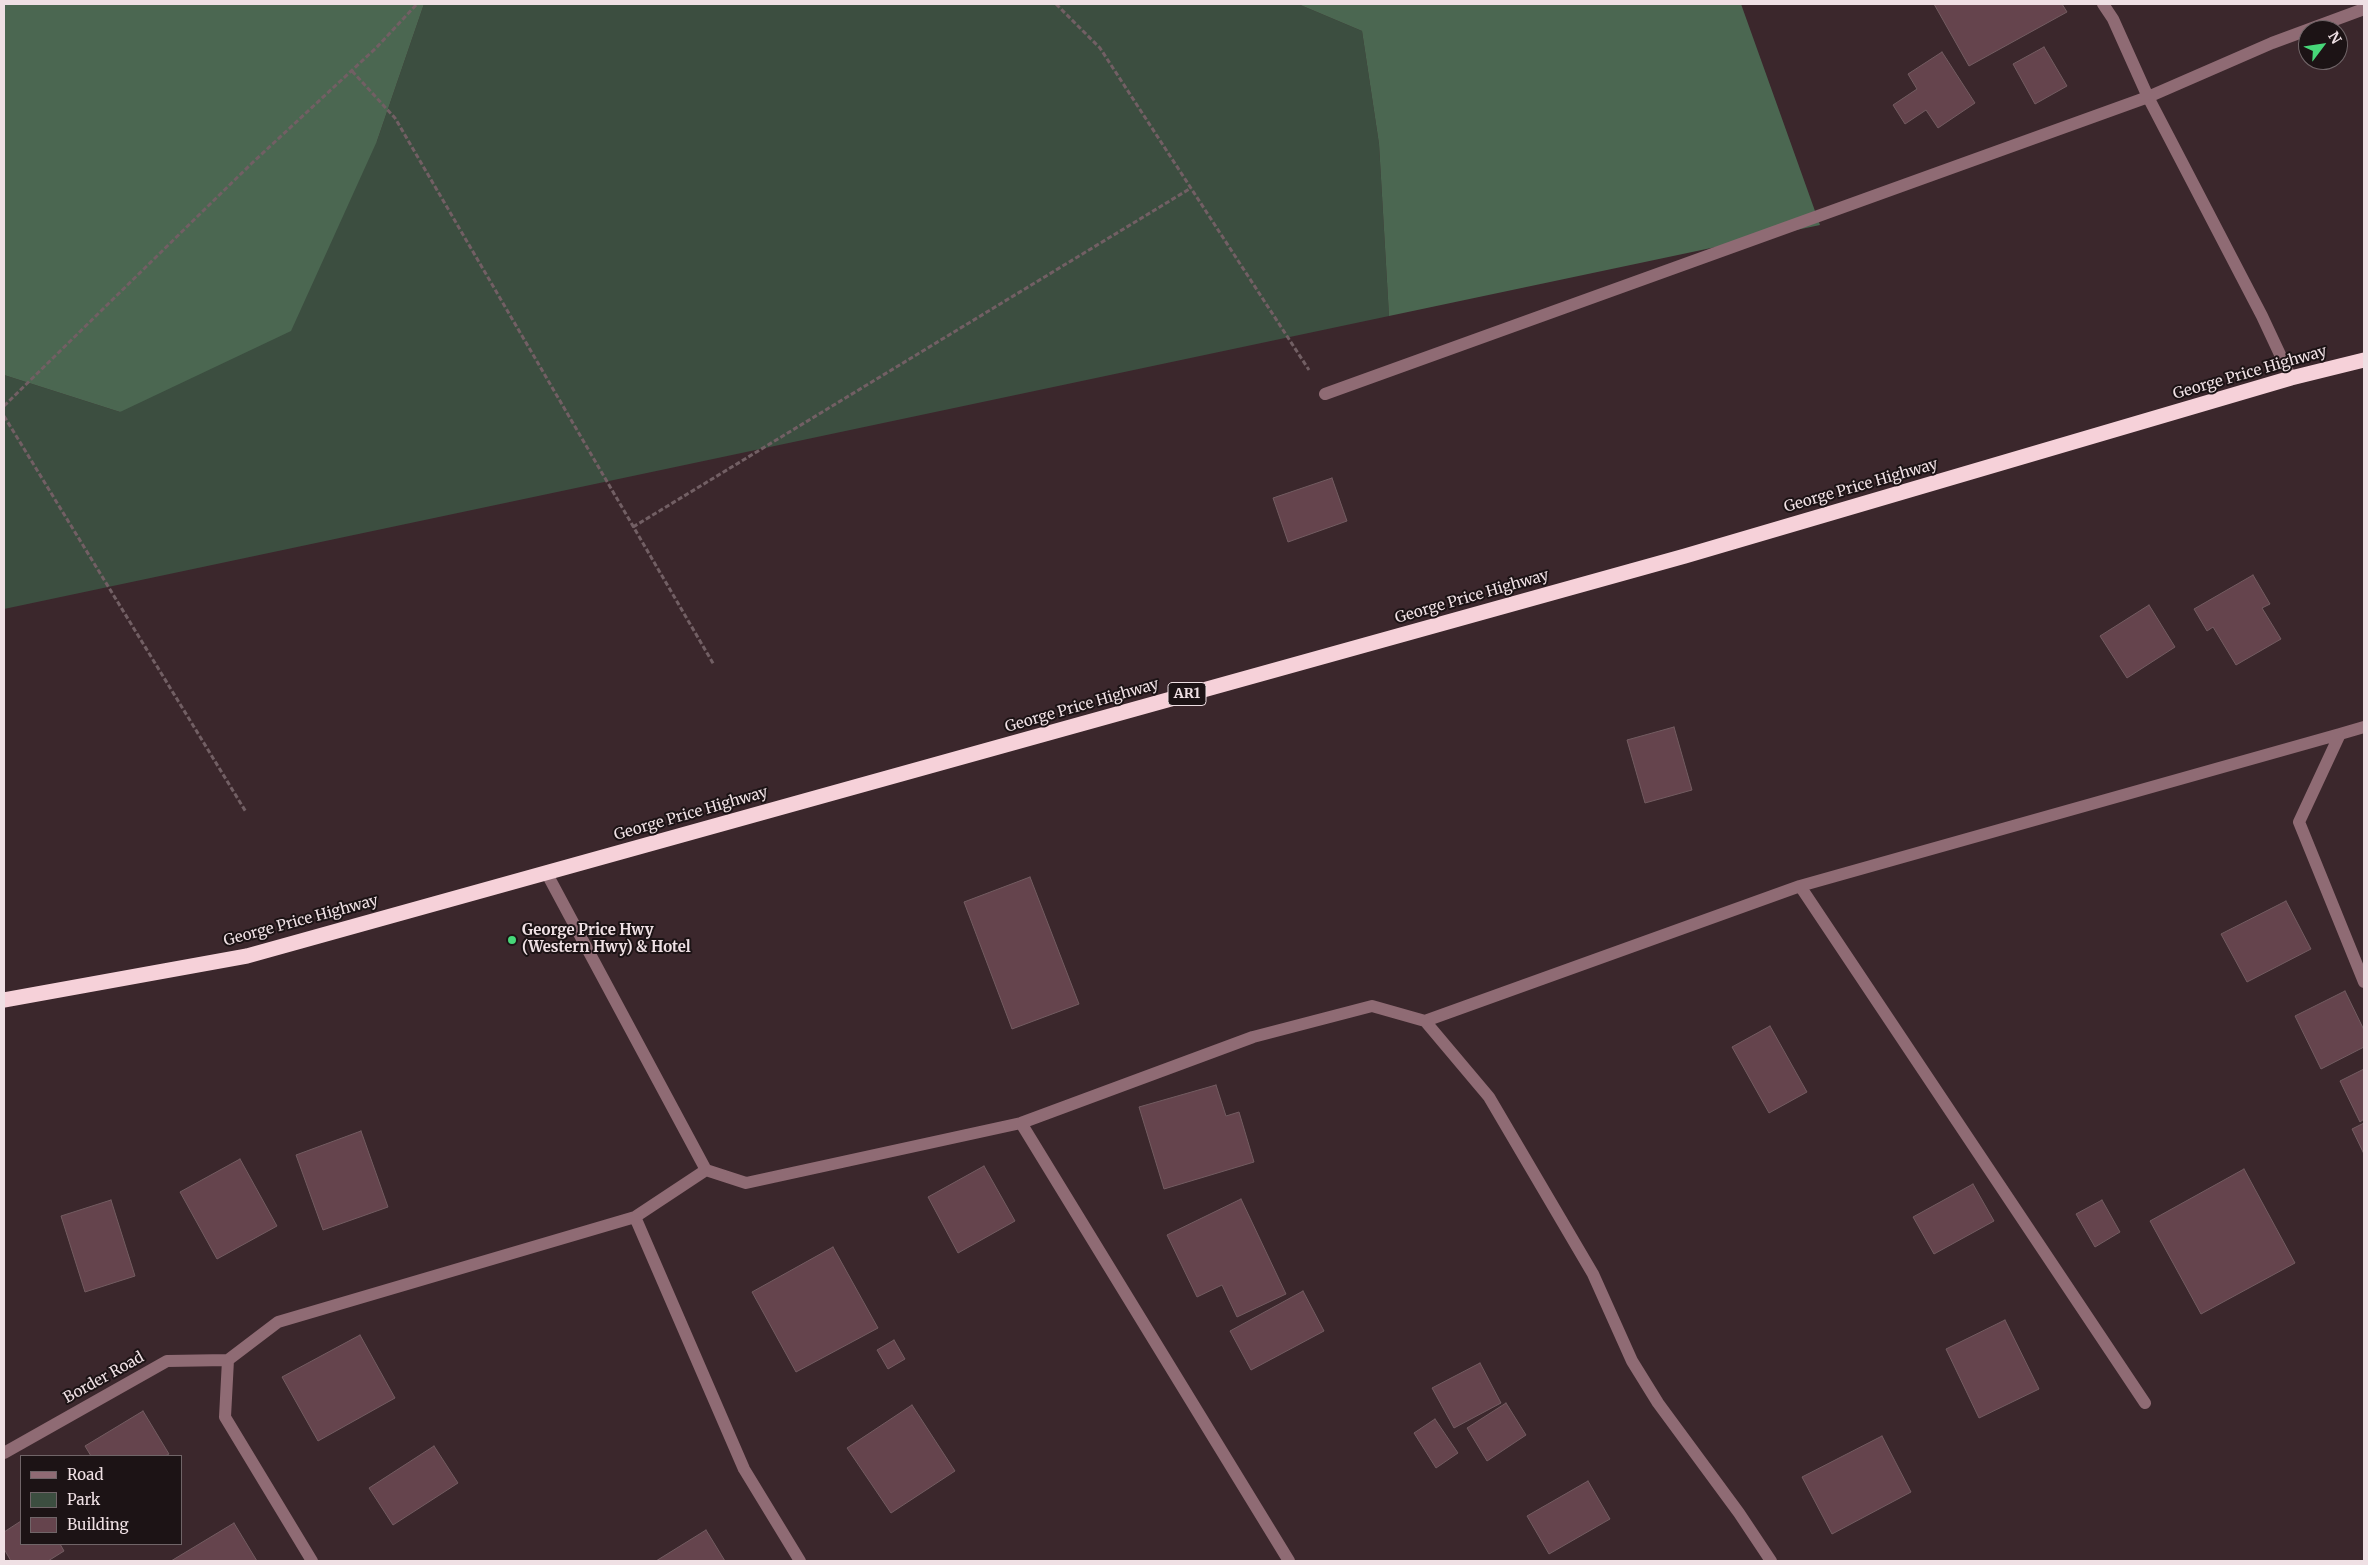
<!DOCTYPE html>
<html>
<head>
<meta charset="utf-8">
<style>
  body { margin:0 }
  #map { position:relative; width:2368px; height:1565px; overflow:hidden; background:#3b272c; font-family:Merriweather,serif }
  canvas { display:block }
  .frame { position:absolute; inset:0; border:5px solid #efe0e4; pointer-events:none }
  .legend { position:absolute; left:20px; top:1455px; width:162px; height:90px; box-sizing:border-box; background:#1c1315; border:1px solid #706568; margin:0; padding:6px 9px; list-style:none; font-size:15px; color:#efe0e4 }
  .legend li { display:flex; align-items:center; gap:10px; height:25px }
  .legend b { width:25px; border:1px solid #706568 }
  .north { position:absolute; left:2298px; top:20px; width:50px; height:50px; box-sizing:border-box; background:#1c1315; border:1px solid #706568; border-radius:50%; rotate:59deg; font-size:14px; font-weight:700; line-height:20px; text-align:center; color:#efe0e4 }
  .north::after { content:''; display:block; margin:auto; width:18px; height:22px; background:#47d779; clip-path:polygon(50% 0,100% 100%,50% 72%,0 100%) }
</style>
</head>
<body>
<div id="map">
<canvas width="2368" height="1565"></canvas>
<div class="frame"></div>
<ul class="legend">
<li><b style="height:6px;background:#8f6b74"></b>Road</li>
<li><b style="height:14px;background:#3c4e40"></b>Park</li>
<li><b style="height:14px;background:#65444d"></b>Building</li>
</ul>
<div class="north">N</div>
</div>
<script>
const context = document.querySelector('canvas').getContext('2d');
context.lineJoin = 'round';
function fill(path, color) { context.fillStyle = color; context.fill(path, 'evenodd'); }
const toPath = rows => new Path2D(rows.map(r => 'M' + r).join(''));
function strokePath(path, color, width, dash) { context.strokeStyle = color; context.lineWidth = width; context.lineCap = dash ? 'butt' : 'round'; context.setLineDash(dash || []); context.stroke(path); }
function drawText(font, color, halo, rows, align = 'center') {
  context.font = font + ' Merriweather,serif'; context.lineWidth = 4; context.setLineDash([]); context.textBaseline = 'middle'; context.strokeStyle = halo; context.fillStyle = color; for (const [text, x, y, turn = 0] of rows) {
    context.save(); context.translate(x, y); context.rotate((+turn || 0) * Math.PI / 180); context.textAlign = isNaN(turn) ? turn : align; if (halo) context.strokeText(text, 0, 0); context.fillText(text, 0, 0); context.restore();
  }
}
fill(toPath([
  [424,4,1298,4,1362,31,1379,144,1389,316,4,609,4,375,120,412,377,141]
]), '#3c4e40');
fill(toPath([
  [4,4,424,4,377,141,291,331,120,412,4,375],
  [1298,4,1741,4,1820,225,1389,316,1379,144,1362,31]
]), '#4b6751');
const building = toPath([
  [1934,4,2062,4,2067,12,1969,66,1934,4],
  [2044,47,2067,86,2035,104,2013,64,2044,47],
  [1942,52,1975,103,1938,128,1926,110,1905,124,1893,105,1917,89,1908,74,1942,52],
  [1332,478,1347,521,1288,542,1273,498,1332,478],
  [2253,575,2270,604,2262,608,2281,639,2236,665,2213,627,2207,631,2194,609,2253,575],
  [2149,605,2175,647,2127,678,2100,636,2149,605],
  [1674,727,1692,790,1645,803,1627,740,1674,727],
  [1030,877,1079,1004,1012,1029,964,902,1030,877],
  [2286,901,2311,949,2247,982,2221,934,2286,901],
  [2345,991,2364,1030,2364,1047,2321,1069,2295,1016,2345,991],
  [1770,1026,1807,1092,1769,1113,1732,1047,1770,1026],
  [2364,1069,2364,1119,2360,1122,2340,1081,2364,1069],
  [1216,1085,1226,1116,1239,1112,1254,1162,1164,1189,1139,1107,1216,1085],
  [2364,1123,2364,1154,2352,1129,2364,1123],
  [361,1131,388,1207,323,1230,296,1155,361,1131],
  [240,1159,277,1226,217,1259,180,1192,240,1159],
  [984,1166,1015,1221,958,1253,928,1197,984,1166],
  [2244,1169,2295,1263,2201,1314,2150,1221,2244,1169],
  [1973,1184,1994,1221,1934,1254,1913,1217,1973,1184],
  [1241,1199,1286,1294,1237,1317,1222,1285,1197,1297,1167,1235,1241,1199],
  [111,1200,135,1276,85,1292,61,1216,111,1200],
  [2102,1200,2120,1232,2095,1247,2076,1214,2102,1200],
  [833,1247,878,1328,796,1372,752,1292,833,1247],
  [1303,1291,1324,1331,1251,1370,1230,1331,1303,1291],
  [2005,1320,2039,1389,1979,1418,1946,1349,2005,1320],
  [360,1335,395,1398,318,1441,282,1377,360,1335],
  [894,1340,905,1359,888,1369,877,1350,894,1340],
  [1480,1363,1501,1403,1454,1428,1432,1388,1480,1363],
  [1506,1403,1526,1435,1487,1461,1467,1428,1506,1403],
  [912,1405,955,1471,891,1513,847,1448,912,1405],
  [143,1411,169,1454,165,1456,91,1456,85,1446,143,1411],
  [1435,1419,1458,1453,1436,1468,1414,1433,1435,1419],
  [1882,1436,1911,1492,1832,1534,1802,1477,1882,1436],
  [434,1446,458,1483,393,1525,369,1488,434,1446],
  [1588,1481,1610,1519,1549,1554,1527,1516,1588,1481],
  [21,1521,21,1544,60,1544,64,1551,48,1561,11,1561,4,1549,4,1532,21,1521],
  [234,1523,257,1561,171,1561,234,1523],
  [706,1530,725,1561,656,1561,706,1530]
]);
fill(building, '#65444d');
strokePath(building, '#735c61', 1);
strokePath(toPath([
  [1056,4,1100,48,1309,370],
  [352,71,395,118,714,665],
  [4,406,251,164,376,48,417,4],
  [4,416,246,812],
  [633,527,1191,188]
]), '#725f64', 3, [5, 2.5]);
strokePath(toPath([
  [2103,4,2113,19,2148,97,2262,316,2291,378],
  [1325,394,2148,97,2272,43,2364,9],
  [2364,727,2340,734,2299,822,2364,982],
  [546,872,706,1170,746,1183,1021,1123,1253,1037,1372,1006,1425,1021,1800,886,2340,734],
  [1800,886,2145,1403],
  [1425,1021,1489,1097,1593,1274,1632,1361,1658,1403,1739,1513,1771,1561],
  [1021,1123,1289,1561],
  [635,1217,744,1469,800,1561],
  [4,1453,167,1361,228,1360],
  [312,1561,225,1417,228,1360,278,1322,635,1217,706,1170]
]), '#8f6b74', 12);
strokePath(toPath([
  [4,1000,247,956,1685,556,2291,378,2364,360]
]), '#f6d1d9', 15);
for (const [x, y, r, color] of [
  [512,940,5,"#47d779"]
]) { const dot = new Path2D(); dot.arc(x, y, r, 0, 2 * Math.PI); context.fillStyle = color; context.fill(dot); strokePath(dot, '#1c1315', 2); }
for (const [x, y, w] of [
  [1187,694,38]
]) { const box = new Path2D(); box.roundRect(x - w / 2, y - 11.5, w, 23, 4); context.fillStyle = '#1c1315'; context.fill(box); strokePath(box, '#efe0e4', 1); }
drawText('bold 14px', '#efe0e4', null, [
  ["AR1",1187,694]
]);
drawText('15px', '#efe0e4', '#1c1315', [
  ["George Price Highway",2250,373,-16],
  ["George Price Highway",1861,486,-16],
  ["George Price Highway",1472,597,-16],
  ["George Price Highway",1082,706,-16],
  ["George Price Highway",691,814,-16],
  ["George Price Highway",301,921,-15],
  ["Border Road",104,1378,-29]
]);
drawText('bold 15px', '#efe0e4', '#1c1315', [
  ["George Price Hwy",522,931],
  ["(Western Hwy) & Hotel",522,948]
], 'left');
</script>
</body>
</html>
